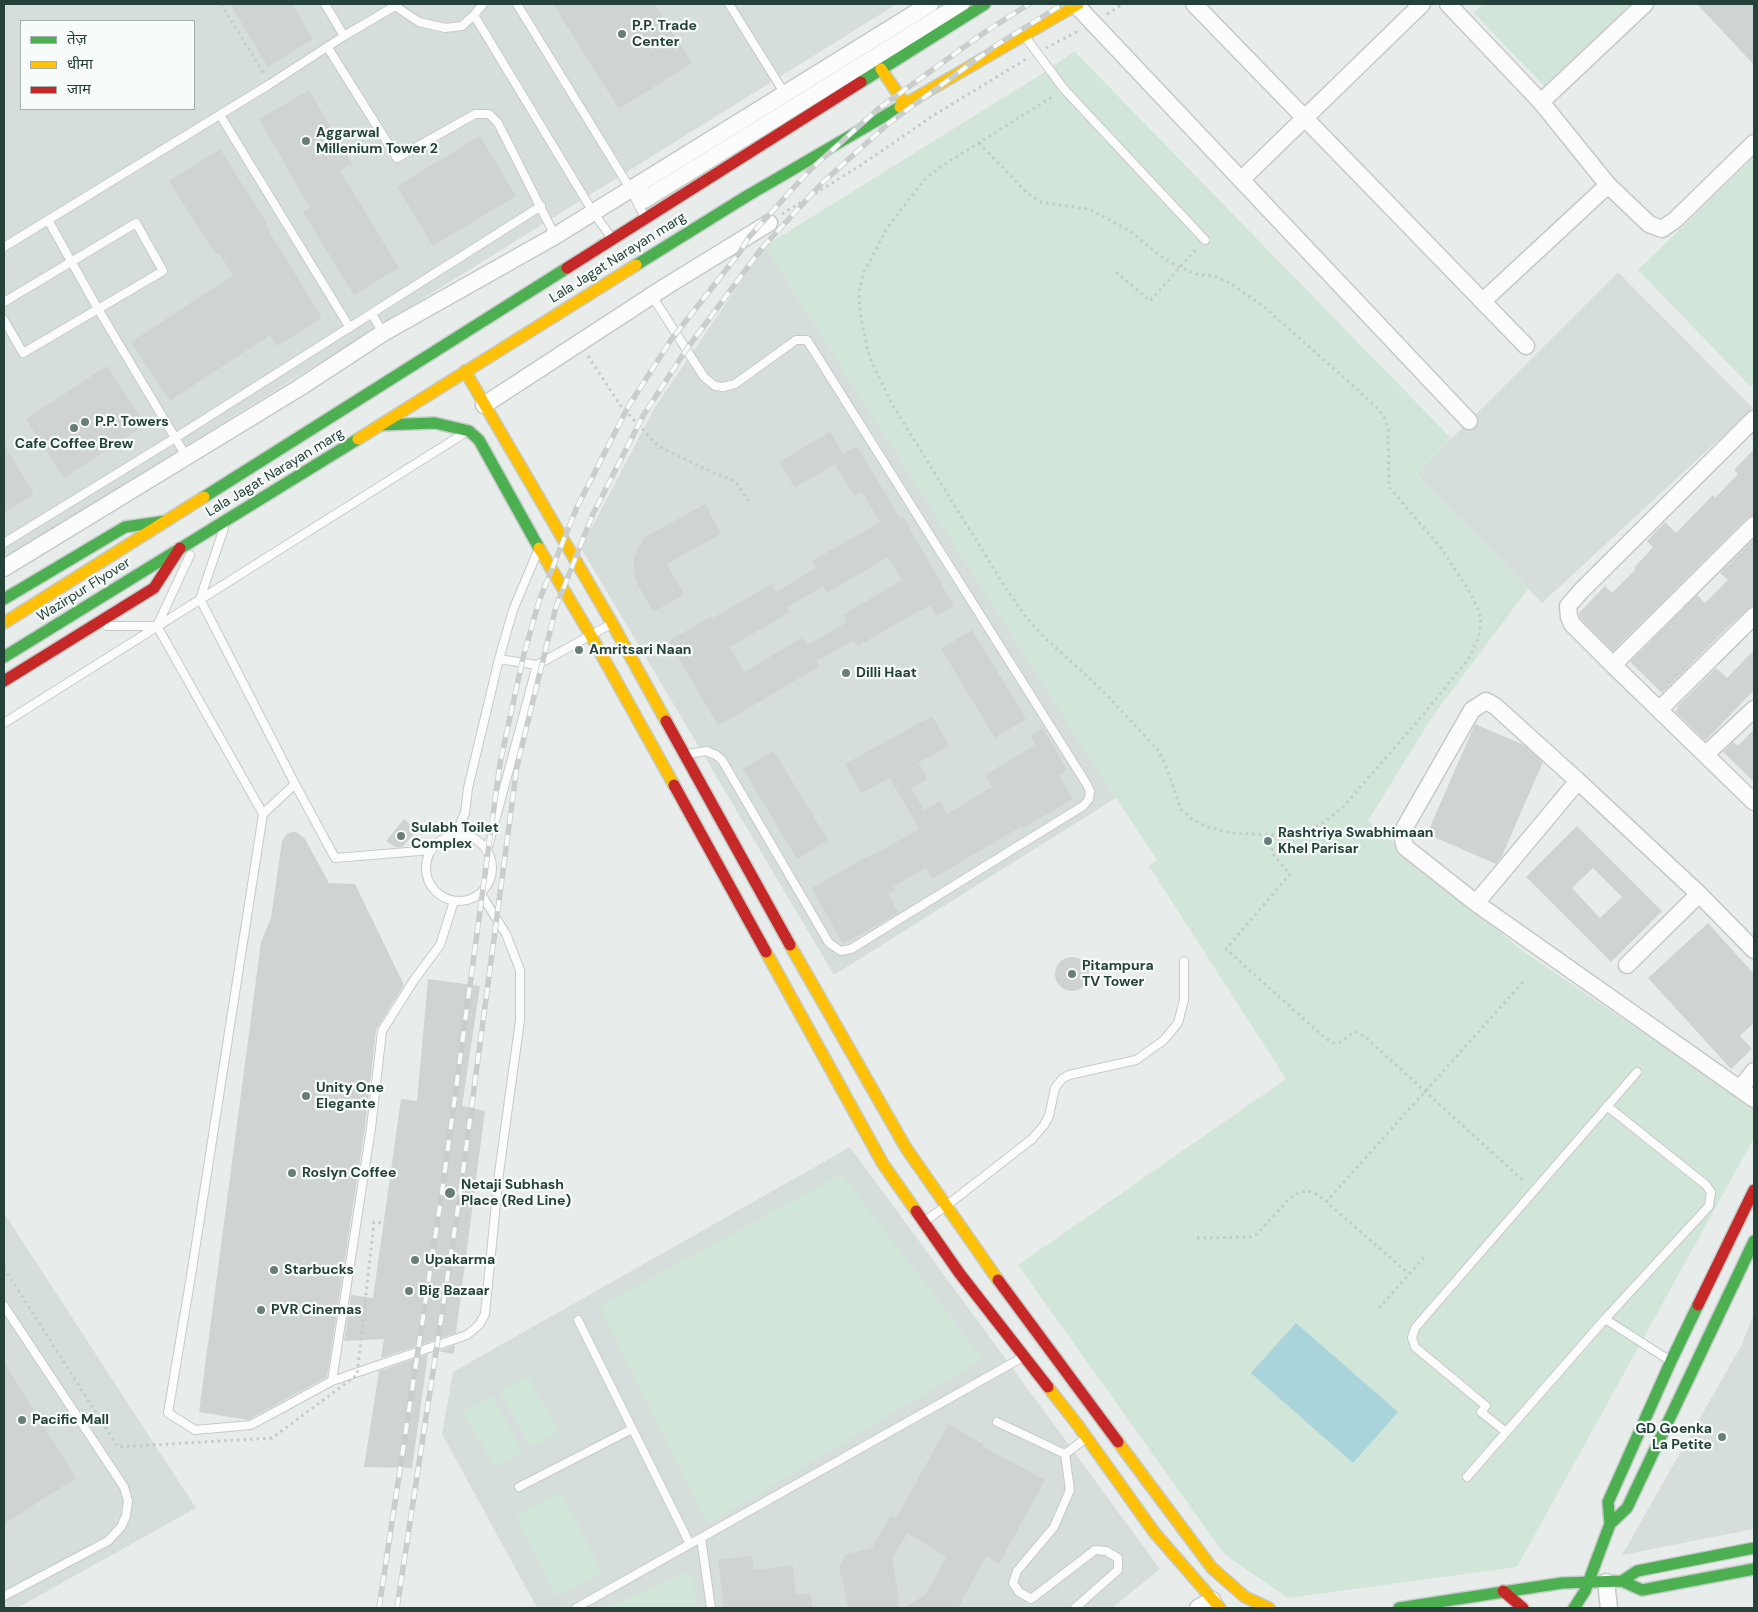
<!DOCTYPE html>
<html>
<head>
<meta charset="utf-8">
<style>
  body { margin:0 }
  #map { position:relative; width:1758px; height:1612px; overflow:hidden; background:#e8edeb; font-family:"DM Sans","Noto Sans Devanagari",sans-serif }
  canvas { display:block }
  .frame { position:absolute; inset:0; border:5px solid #24423a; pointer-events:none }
  .legend { position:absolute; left:20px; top:20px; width:175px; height:90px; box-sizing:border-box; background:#f7fbf9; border:1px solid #a3b1ad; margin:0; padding:6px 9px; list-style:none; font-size:15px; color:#24423a }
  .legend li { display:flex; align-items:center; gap:10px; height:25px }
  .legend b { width:25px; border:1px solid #a3b1ad }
</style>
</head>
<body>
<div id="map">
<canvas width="1758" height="1612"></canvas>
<div class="frame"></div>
<ul class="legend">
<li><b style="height:6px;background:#4caf50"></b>तेज़</li>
<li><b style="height:6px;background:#ffc107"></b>धीमा</li>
<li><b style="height:6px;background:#c62828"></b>जाम</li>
</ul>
</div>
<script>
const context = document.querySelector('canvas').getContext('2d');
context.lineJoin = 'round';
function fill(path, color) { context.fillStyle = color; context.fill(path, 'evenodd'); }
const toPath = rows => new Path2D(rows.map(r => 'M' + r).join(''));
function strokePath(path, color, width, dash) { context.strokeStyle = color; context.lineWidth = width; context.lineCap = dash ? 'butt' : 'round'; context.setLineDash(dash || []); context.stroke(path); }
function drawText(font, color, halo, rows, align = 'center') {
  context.font = font + ' "DM Sans",sans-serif'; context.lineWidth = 4.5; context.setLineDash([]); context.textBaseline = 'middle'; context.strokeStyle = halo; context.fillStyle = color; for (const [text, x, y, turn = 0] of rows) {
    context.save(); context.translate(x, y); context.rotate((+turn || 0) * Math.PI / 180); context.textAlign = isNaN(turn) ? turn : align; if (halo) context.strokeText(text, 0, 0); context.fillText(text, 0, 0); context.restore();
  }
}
fill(toPath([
  [4,4,897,4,4,559],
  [21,21,194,21,194,109,21,109],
  [765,246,1116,798,834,975,581,548,655,407],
  [1618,272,1753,408,1542,603,1416,474],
  [850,1147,1160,1569,1112,1608,537,1608,442,1434,453,1372],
  [4,1213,196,1508,17,1608,4,1608],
  [1754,1313,1754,1529,1622,1555,1742,1344]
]), '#d6dedb');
fill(toPath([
  [1483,4,1635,4,1546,88,1474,13],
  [1074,51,1451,438,1416,474,1528,589,1432,717,1368,821,1520,949,1754,1108,1754,1138,1517,1567,1288,1598,1224,1554,1018,1265,1286,1079,1149,866,1157,860,1116,798,765,246,1048,70],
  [1754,157,1754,382,1750,386,1638,270],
  [842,1174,982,1359,708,1524,600,1306],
  [528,1376,559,1432,530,1448,500,1392],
  [492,1396,523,1452,494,1467,463,1412],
  [561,1492,602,1573,556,1596,515,1515],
  [692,1570,698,1608,605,1608]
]), '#d1e6d8');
fill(toPath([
  [1296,1323,1398,1412,1353,1463,1251,1373]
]), '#a9d4db');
fill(toPath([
  [230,4,292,4,313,39,268,67],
  [553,4,654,4,692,63,619,109],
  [1697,4,1754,4,1754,65],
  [309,90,352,163,340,171,399,268,354,295,303,212,310,208,259,119],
  [480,136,516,196,433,246,397,186],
  [220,149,267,223,265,225,322,318,277,346,270,335,170,401,131,342,233,275,219,253,216,255,169,181],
  [107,366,145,425,64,478,26,419],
  [830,432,843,454,857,446,900,518,903,517,954,606,936,616,930,605,858,646,854,640,817,661,820,666,718,726,669,641,712,616,713,618,771,584,776,592,816,568,812,561,880,522,862,491,854,496,835,464,795,488,779,462],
  [888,557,902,580,843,615,847,622,807,645,802,638,744,672,730,647,790,612,787,607,823,586,827,593],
  [4,444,34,494,4,513],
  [1754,449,1754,515,1747,518,1613,651,1580,618,1579,613,1605,586,1612,593,1636,569,1634,568,1653,547,1647,541,1665,522,1676,533,1713,495,1715,498,1738,474,1734,470],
  [705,504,721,534,667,564,684,595,653,612,636,581,634,570,634,559,638,548,645,537],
  [1754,539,1754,604,1731,624,1662,693,1630,662,1697,595,1705,603,1728,580,1720,573],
  [972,630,1026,719,995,738,941,649],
  [1754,650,1754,690,1705,741,1675,711,1678,708,1677,707,1716,668,1727,678],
  [932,716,949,746,918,763,927,779,911,789,924,810,940,801,947,814,992,787,985,775,1035,745,1030,735,1043,728,1067,770,1059,775,1073,799,1023,828,1022,826,932,879,926,867,893,887,895,890,888,894,898,913,843,944,812,888,874,853,875,854,919,829,890,778,861,793,845,764],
  [1475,724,1524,745,1543,762,1501,858,1496,864,1427,834],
  [1754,729,1754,782,1723,752,1733,742,1738,746],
  [774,751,828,840,797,859,743,769],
  [404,819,417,831,402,847,395,847,386,841],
  [1577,826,1662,911,1611,962,1526,877],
  [1593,868,1622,897,1600,918,1572,888],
  [291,832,296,832,305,839,329,883,355,884,404,985,376,1030,365,1127,327,1377,248,1420,199,1412,261,942,271,918,282,841,287,834],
  [1708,923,1754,974,1754,1023,1740,1036,1752,1049,1731,1069,1648,978],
  '1055 974a17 17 0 1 1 34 0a17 17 0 1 1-34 0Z',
  [428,979,480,986,462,1106,485,1111,456,1333,381,1358,384,1339,344,1341,351,1295,373,1298,401,1099,417,1101],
  [455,1345,454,1354,438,1351],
  [428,1354,412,1468,364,1467,379,1371],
  [4,1362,76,1478,4,1524],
  [948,1424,983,1444,982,1446,1045,1480,999,1564,986,1556,958,1608,904,1608,926,1594,946,1557,908,1533,892,1557,900,1608,848,1608,839,1567,846,1554,872,1548,890,1516,896,1519],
  [752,1555,754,1570,793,1565,796,1595,811,1593,813,1608,724,1608,718,1560]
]), '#cfd4d2');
const lane = toPath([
  [325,4,344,36],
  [394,4,395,6,419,22,445,28,462,26,474,15,483,4],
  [517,4,631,190,644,216],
  [729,4,785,94],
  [474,15,593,212,611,237],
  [1026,38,1064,89,1205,240],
  [328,48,397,158,475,114,489,114,498,123,555,236],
  [220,115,350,328],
  [48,220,98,309,186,456],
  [4,247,270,84,344,36,395,6],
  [652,296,704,377,715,386,723,387,735,384,796,340,807,340,1086,783,1090,791,1089,799,1083,806,851,949,841,951,829,943,722,760,716,755,706,751,688,754],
  [4,302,136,223,163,271,23,353,4,320],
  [372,314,383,333],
  [224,528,200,599,295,784],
  [4,543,175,438,541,206],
  [107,626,155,626],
  [157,626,263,814],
  [157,626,190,555],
  [499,659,537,665],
  [4,723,463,434],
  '426 868a33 33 0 1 1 66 0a33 33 0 1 1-66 0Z',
  [455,836,465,813,468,788,499,659,513,610,537,553],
  [432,850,335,858,295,784,263,814,191,1276,168,1413,195,1430,251,1425,332,1381,467,1335,479,1325,485,1314,499,1173,520,1020,520,970,506,934,481,894],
  [487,851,537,665,611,624],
  [925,1221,946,1206,1032,1139,1044,1125,1049,1116,1055,1088,1062,1079,1069,1075,1136,1060,1164,1040,1178,1023,1184,1000,1184,961],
  [4,1306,124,1487,128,1501,126,1516,121,1527,108,1541,4,1596],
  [1605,1319,1669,1360],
  [578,1320,690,1544],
  [332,1381,371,1128,382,1031,414,980,440,945,454,901],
  [997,1422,1065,1454,1085,1439],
  [1506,1432,1481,1412,1486,1406,1415,1347,1412,1338,1415,1328,1637,1072],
  [1065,1454,1070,1490,1054,1527,1017,1571,1013,1583,1019,1592,1031,1599,1095,1550,1106,1551,1118,1558,1118,1570,1075,1608],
  [1467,1477,1605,1319,1709,1206,1711,1192,1706,1185,1607,1106],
  [519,1487,632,1429],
  [701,1538,711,1608],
  [576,1608,1023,1357]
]);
const street = toPath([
  [1194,4,1526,346],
  [1448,4,1541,102,1608,185,1649,224,1662,229,1675,220,1754,143],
  [1076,5,1469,421],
  [1541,102,1645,4],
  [1242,179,1422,4],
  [638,186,644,200,961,4],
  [1483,301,1608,185],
  [484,405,665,287,769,223],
  [1754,419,1581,591,1568,606,1569,617,1572,624,1613,665,1754,802],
  [4,568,299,388,383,333,555,236,930,4],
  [1613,665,1754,525],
  [1659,710,1754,616],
  [1706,754,1754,709],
  [1578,781,1699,894,1754,950],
  [1476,903,1578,781,1495,706,1486,701,1472,710,1405,827,1402,835,1405,847,1476,903,1754,1099],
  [1627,965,1699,894],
  [1740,1089,1754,1071],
  [1606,1582,1609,1608],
  [1198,1608,1212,1600]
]);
const fast = toPath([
  [861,82,985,4],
  [636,265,747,196,900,107],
  [381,425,435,423,469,431,479,440,539,548],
  [204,497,567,268],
  [4,599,125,527,166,521],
  [4,657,358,439],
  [1610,1524,1608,1502,1671,1361,1698,1305],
  [1622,1581,1637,1571,1754,1548],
  [1399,1608,1562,1583,1622,1581,1642,1590,1754,1569],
  [1574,1608,1585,1591,1610,1524,1627,1508,1754,1241]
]);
const slow = toPath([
  [881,69,905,104],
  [900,107,1078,4],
  [465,371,612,623,666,721],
  [358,439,636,265],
  [539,548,590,634,674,785],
  [4,623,204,497],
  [790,945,906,1148,998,1280],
  [766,952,883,1164,916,1211],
  [1048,1387,1077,1424,1154,1532,1220,1608],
  [1118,1442,1212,1568,1245,1597,1269,1608]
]);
const jam = toPath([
  [567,268,861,82],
  [4,681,154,588,180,548],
  [666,721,790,945],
  [674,785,766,952],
  [916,1211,960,1274,1048,1387],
  [998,1280,1118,1442],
  [1698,1305,1754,1190],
  [1503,1591,1523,1608]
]);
strokePath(lane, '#c5cac8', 10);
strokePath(street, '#c5cac8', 19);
strokePath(fast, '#c3cbc8', 14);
strokePath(slow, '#c3cbc8', 14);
strokePath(jam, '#c3cbc8', 14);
strokePath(toPath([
  [221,4,264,74],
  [1107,14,1123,4],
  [1046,48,1078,31],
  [979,143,1027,193,1041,202,1089,209,1130,231,1160,256,1179,267,1199,275,1214,276,1230,283,1262,305,1359,391,1379,410,1384,417,1388,427,1389,487,1441,548,1468,589,1479,611,1481,624,1478,639,1469,658,1423,715,1343,807,1326,821,1307,831,1271,835,1232,833,1207,827,1192,819,1181,809,1167,769,1158,750,1101,689,1042,635,1026,617,1005,587,892,404,869,356,860,313,859,292,863,274,887,228,924,180,942,166,1055,95],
  [782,214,858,167,934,115,1028,58],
  [1116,272,1150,301,1198,247],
  [588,356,620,405,658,446,712,472,735,481,750,503],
  [1271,835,1272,853,1290,874,1226,949,1325,1038,1334,1043,1341,1042,1350,1035,1356,1032,1364,1036,1525,1182],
  [1326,1202,1523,982],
  [1197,1238,1251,1237,1257,1234,1291,1197,1300,1192,1308,1191,1316,1194,1323,1199,1409,1274],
  [1379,1308,1427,1254]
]), '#c3ccca', 3, [2.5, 4]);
strokePath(lane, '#fcfcfc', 8);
strokePath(street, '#fcfcfc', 16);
strokePath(fast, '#4caf50', 11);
strokePath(slow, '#ffc107', 11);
strokePath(jam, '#c62828', 11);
const rail = toPath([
  [379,1608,442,1192,500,763,523,658,539,601,577,507,628,407,671,340,740,252,749,237,809,171,878,109,985,32,1029,4],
  [397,1608,460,1194,517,766,556,607,593,514,643,416,686,350,762,248,822,183,889,123,995,46,1063,4]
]);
strokePath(rail, '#c9cdcc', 5.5);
strokePath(rail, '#f7fbf9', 4, [11]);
strokePath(toPath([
  [4,1268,118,1447,272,1438,357,1375,374,1222,384,1223]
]), '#c3ccca', 3, [2.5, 4]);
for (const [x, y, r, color] of [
  [622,34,5,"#697e78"],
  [306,141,5,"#697e78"],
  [85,422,5,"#697e78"],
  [74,428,5,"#697e78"],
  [579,650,5,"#697e78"],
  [846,673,5,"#697e78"],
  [401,836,5,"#697e78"],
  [1268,841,5,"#697e78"],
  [1072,974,5,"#697e78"],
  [306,1096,5,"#697e78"],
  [292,1173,5,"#697e78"],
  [450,1193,6,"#697e78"],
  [415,1260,5,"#697e78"],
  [274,1270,5,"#697e78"],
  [409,1291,5,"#697e78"],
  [261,1310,5,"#697e78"],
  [22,1420,5,"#697e78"],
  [1722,1437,5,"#697e78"]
]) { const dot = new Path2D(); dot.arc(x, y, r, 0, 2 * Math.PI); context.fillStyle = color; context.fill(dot); strokePath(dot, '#f7fbf9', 2); }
drawText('bold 14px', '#24423a', '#f7fbf9', [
  ["P.P. Trade",632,26],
  ["Center",632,42],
  ["Aggarwal",316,133],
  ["Millenium Tower 2",316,149],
  ["P.P. Towers",95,422],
  ["Cafe Coffee Brew",74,444,"center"],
  ["Amritsari Naan",589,650],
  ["Dilli Haat",856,673],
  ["Sulabh Toilet",411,828],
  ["Complex",411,844],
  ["Rashtriya Swabhimaan",1278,833],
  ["Khel Parisar",1278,849],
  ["Pitampura",1082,966],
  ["TV Tower",1082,982],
  ["Unity One",316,1088],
  ["Elegante",316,1104],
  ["Roslyn Coffee",302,1173],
  ["Netaji Subhash",461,1185],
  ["Place (Red Line)",461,1201],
  ["Upakarma",425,1260],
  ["Starbucks",284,1270],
  ["Big Bazaar",419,1291],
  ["PVR Cinemas",271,1310],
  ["Pacific Mall",32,1420],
  ["GD Goenka",1712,1429,"right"],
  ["La Petite",1712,1445,"right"]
], 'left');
drawText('14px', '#24423a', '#f7fbf9', [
  ["Lala Jagat Narayan marg",618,258,-32],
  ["Lala Jagat Narayan marg",275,473,-31],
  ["Wazirpur Flyover",84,590,-32]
]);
</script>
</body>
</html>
